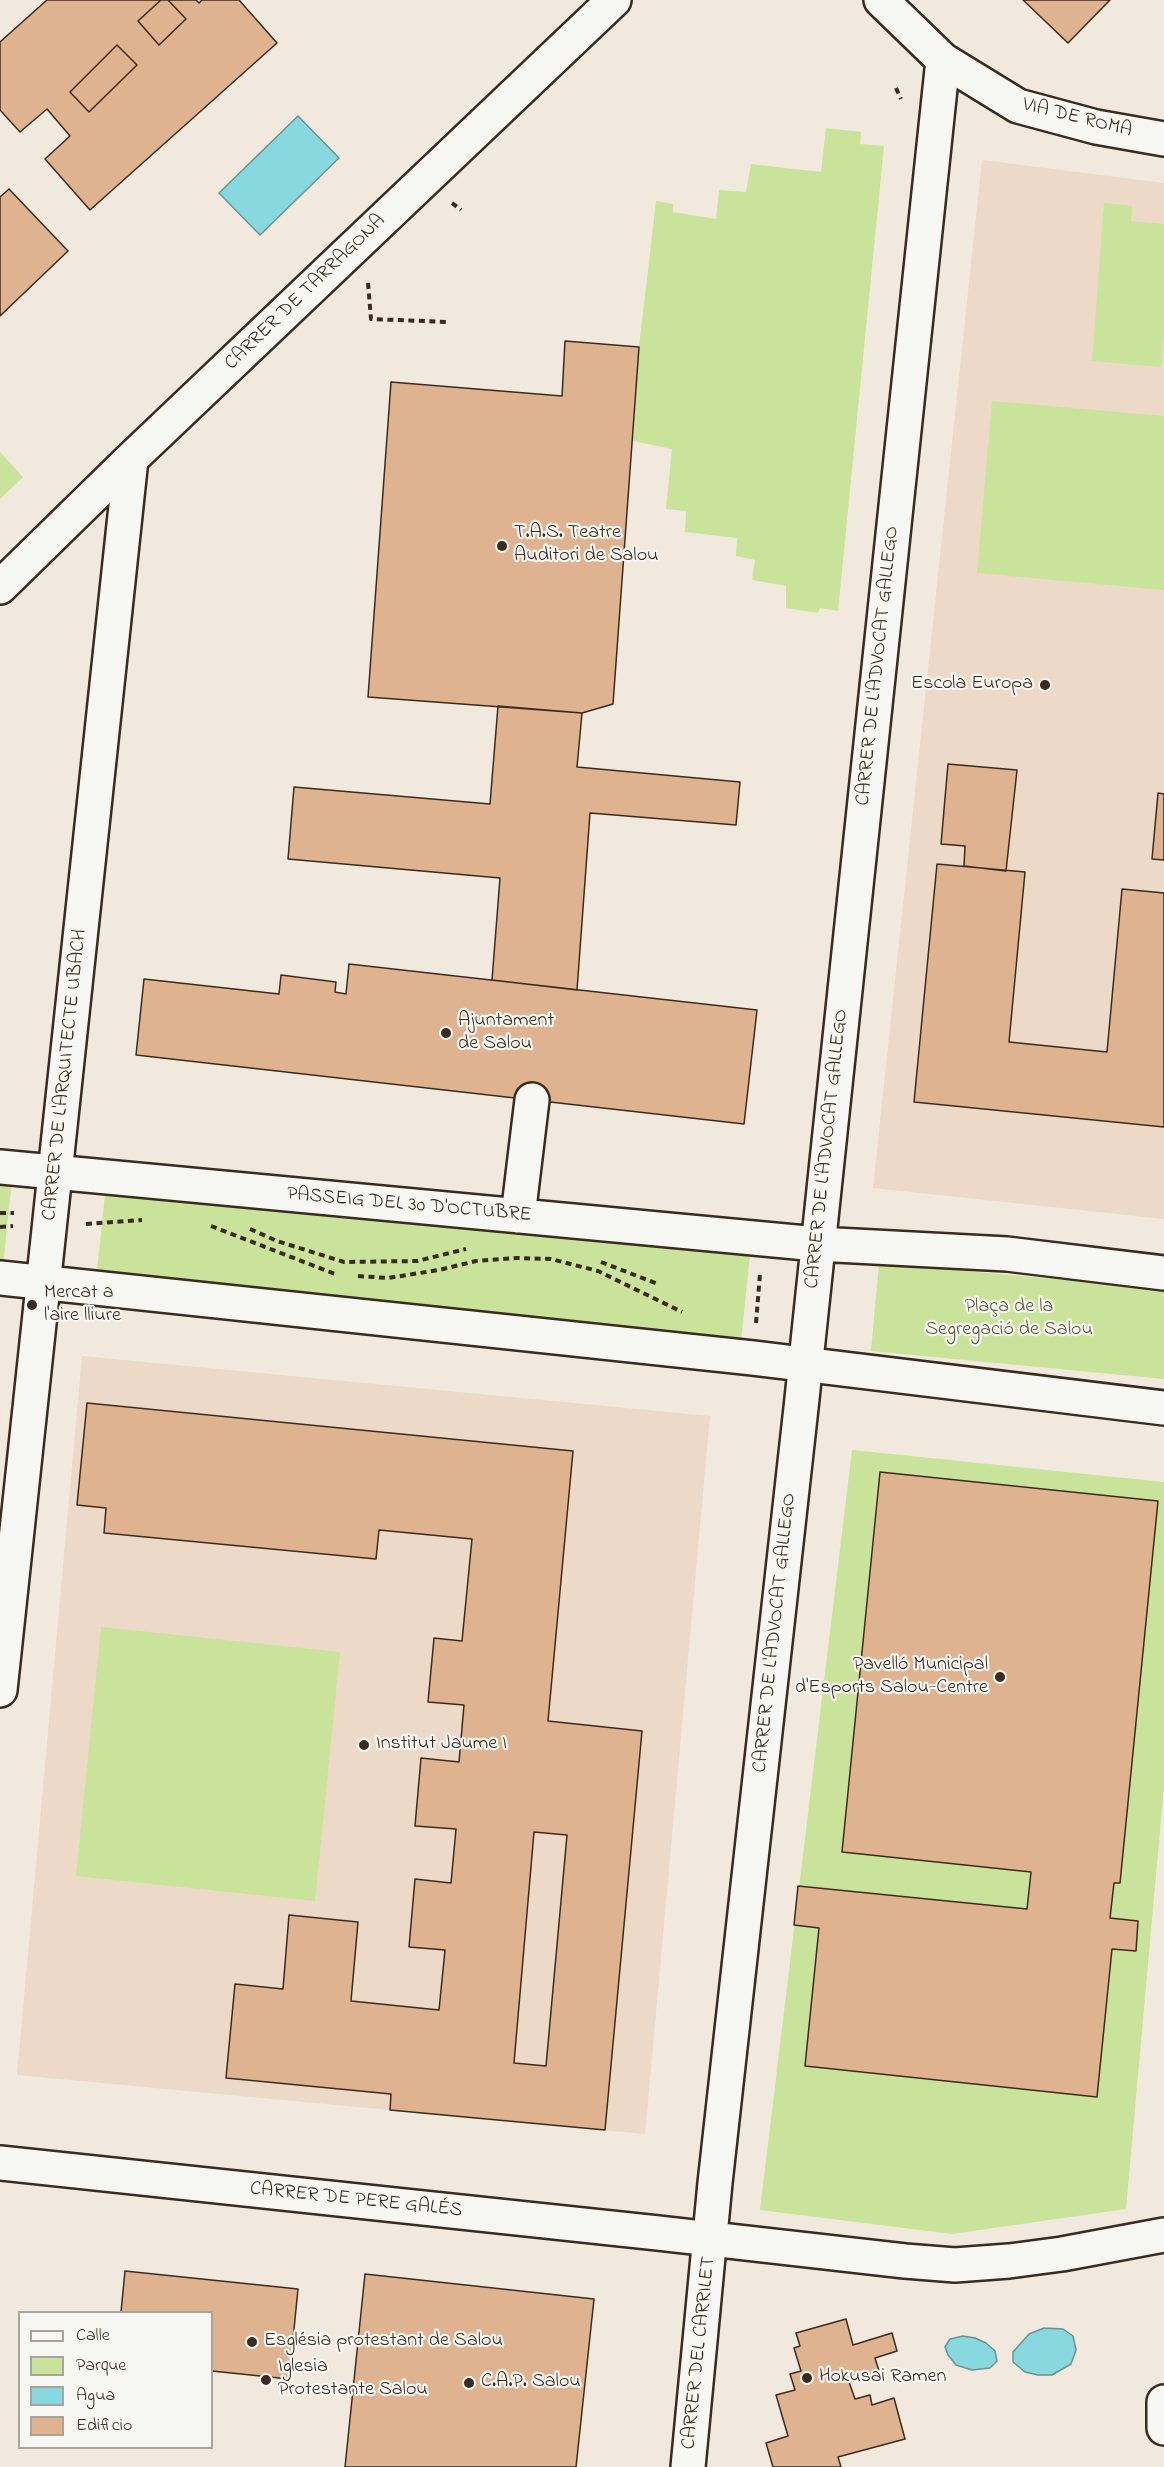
<!DOCTYPE html>
<html>
<head>
<meta charset="utf-8">
<style>
  body { margin:0 }
  #map { position:relative; width:1164px; height:2467px; overflow:hidden; background:#f1e9de; font-family:"Indie Flower",sans-serif }
  canvas { display:block }
  .legend { position:absolute; left:18px; top:2311px; width:195px; height:138px; box-sizing:border-box; background:#f6f6f2; border:2px solid #aba49d; margin:0; padding:8px 10px; list-style:none; font-size:18px; color:#3b2a1e }
  .legend li { display:flex; align-items:center; gap:12px; height:30px }
  .legend b { width:30px; border:2px solid #aba49d }
</style>
</head>
<body>
<div id="map">
<canvas width="1164" height="2467"></canvas>
<ul class="legend">
<li><b style="height:8px;background:#f6f6f2"></b>Calle</li>
<li><b style="height:16px;background:#c9e39a"></b>Parque</li>
<li><b style="height:16px;background:#88d9df"></b>Agua</li>
<li><b style="height:16px;background:#dfb390"></b>Edificio</li>
</ul>
</div>
<script>
const context = document.querySelector('canvas').getContext('2d');
context.lineJoin = 'round';
function fill(path, color) { context.fillStyle = color; context.fill(path, 'evenodd'); }
const toPath = rows => new Path2D(rows.map(r => 'M' + r).join(''));
function strokePath(path, color, width, dash) { context.strokeStyle = color; context.lineWidth = width; context.lineCap = dash ? 'butt' : 'round'; context.setLineDash(dash || []); context.stroke(path); }
function drawText(font, color, halo, rows, align = 'center') {
  context.font = font + ' "Indie Flower",sans-serif'; context.lineWidth = 4.5; context.setLineDash([]); context.textBaseline = 'middle'; context.strokeStyle = halo; context.fillStyle = color; for (const [text, x, y, turn = 0] of rows) {
    context.save(); context.translate(x, y); context.rotate((+turn || 0) * Math.PI / 180); context.textAlign = isNaN(turn) ? turn : align; if (halo) context.strokeText(text, 0, 0); context.fillText(text, 0, 0); context.restore();
  }
}
fill(toPath([
  [982,160,1164,183,1164,1219,873,1188],
  [82,1356,710,1416,645,2134,17,2075]
]), '#ecd9c7');
fill(toPath([
  [826,128,861,132,860,144,884,146,838,611,820,608,818,613,786,608,786,586,752,580,755,560,736,556,737,538,685,532,686,511,666,509,672,449,633,441,639,347,656,201,673,204,673,212,716,219,719,190,746,192,751,164,821,172],
  [1104,203,1132,206,1131,221,1164,224,1164,328,1161,367,1092,361],
  [992,401,1164,416,1164,590,977,573],
  [0,452,23,477,0,499],
  [0,1178,12,1179,3,1267,0,1266],
  [106,1185,750,1255,741,1342,97,1271],
  [879,1263,1164,1289,1164,1379,871,1351],
  [852,1450,1164,1482,1164,1786,1126,2209,952,2234,760,2210],
  [101,1627,340,1652,315,1901,76,1876]
]), '#c9e39a');
const water = toPath([
  [298,116,339,158,260,235,219,193,298,116],
  [1044,2328,1063,2329,1073,2336,1076,2350,1071,2364,1052,2375,1038,2375,1025,2372,1013,2362,1013,2352,1029,2334,1044,2328],
  [963,2336,975,2338,986,2343,995,2351,997,2361,990,2368,972,2370,956,2365,948,2355,945,2347,950,2339,963,2336]
]);
fill(water, '#88d9df');
strokePath(water, '#699392', 1.5);
const building = toPath([
  [47,0,161,0,138,21,159,45,186,19,168,0,196,0,199,3,202,0,239,0,277,43,90,210,45,159,70,136,47,109,20,132,0,110,0,42,47,0],
  [117,45,137,65,89,112,70,92,117,45],
  [161,0,168,0,186,19,159,45,138,21,161,0],
  [1023,0,1110,0,1068,43,1023,0],
  [117,45,137,65,89,112,70,92,117,45],
  [9,189,68,251,0,316,0,197,9,189],
  [565,341,639,347,613,704,582,713,368,697,391,382,562,396,565,341],
  [498,706,582,713,577,767,740,782,736,825,590,813,577,990,492,980,500,878,288,859,294,787,490,804,498,706],
  [948,764,1017,770,1006,871,964,866,965,846,941,844,948,764],
  [1158,793,1164,794,1164,860,1152,859,1158,793],
  [937,864,1025,872,1009,1042,1107,1052,1122,889,1164,893,1164,1127,914,1102,937,864],
  [349,964,757,1010,744,1124,136,1055,144,979,279,994,281,975,336,982,335,992,346,994,349,964],
  [87,1403,573,1451,548,1721,642,1731,605,2130,390,2110,391,2094,226,2078,235,1984,283,1989,289,1915,358,1922,351,2001,439,2010,445,1950,409,1947,415,1879,451,1883,456,1829,415,1826,421,1758,459,1762,464,1705,428,1702,434,1638,462,1641,472,1539,379,1530,376,1559,104,1533,106,1508,77,1505,87,1403],
  [534,1832,567,1835,546,2066,514,2063,534,1832],
  [880,1472,1158,1501,1120,1883,1114,1883,1110,1918,1138,1921,1136,1951,1112,1949,1097,2097,805,2066,819,1928,794,1925,798,1886,1027,1909,1031,1872,842,1852,880,1472],
  [125,2271,298,2289,289,2379,212,2371,212,2312,121,2312,125,2271],
  [365,2274,594,2299,576,2467,345,2467,365,2274],
  [846,2319,853,2345,892,2333,897,2351,875,2358,880,2374,849,2382,855,2399,870,2395,872,2405,894,2398,905,2439,838,2457,841,2467,773,2467,766,2443,788,2436,776,2395,795,2390,790,2374,801,2371,794,2348,800,2346,796,2333,846,2319]
]);
fill(building, '#dfb390');
strokePath(building, '#3b2a1e', 1.5);
const minor = toPath([
  [881,0,943,60,1018,106,1096,127,1164,139],
  [0,587,131,459,614,0],
  [0,1167,817,1244,1007,1254,1164,1273],
  [518,1216,532,1100],
  [0,1278,753,1358,1164,1408],
  [0,1690,131,459],
  [0,2163,658,2233,905,2261,955,2265,1009,2261,1062,2254,1164,2235],
  [1164,2402,1164,2428],
  [688,2467,715,2183,801,1408,943,60]
]);
strokePath(minor, '#3b2a1e', 38);
strokePath(toPath([
  [896,88,901,99],
  [452,203,461,210],
  [368,283,371,319,449,322],
  [0,1213,14,1213],
  [86,1224,142,1220],
  [211,1226,335,1274],
  [0,1227,13,1226],
  [250,1229,277,1241,344,1262,417,1261,466,1249],
  [601,1262,658,1284],
  [358,1276,388,1278,439,1270,476,1261,516,1258,551,1259,598,1271,682,1312],
  [756,1323,760,1274]
]), '#3b2a1e', 4, [6, 4.5]);
strokePath(minor, '#f6f6f2', 33);
for (const [x, y, r, color] of [
  [502,546,6,"#3b2a1e"],
  [1045,685,6,"#3b2a1e"],
  [446,1033,6,"#3b2a1e"],
  [32,1305,6,"#3b2a1e"],
  [1000,1677,6,"#3b2a1e"],
  [364,1745,6,"#3b2a1e"],
  [252,2342,6,"#3b2a1e"],
  [807,2378,6,"#3b2a1e"],
  [266,2380,6,"#3b2a1e"],
  [469,2383,6,"#3b2a1e"]
]) { const dot = new Path2D(); dot.arc(x, y, r, 0, 2 * Math.PI); context.fillStyle = color; context.fill(dot); strokePath(dot, '#f6f6f2', 2); }
drawText('20px', '#3b2a1e', '#f6f6f2', [
  ["VIA DE ROMA",1077,119,14],
  ["CARRER DE TARRAGONA",306,293,-44],
  ["CARRER DE L'ADVOCAT GALLEGO",879,666,-84],
  ["CARRER DE L'ARQUITECTE UBACH",66,1075,-84],
  ["CARRER DE L'ADVOCAT GALLEGO",828,1149,-84],
  ["PASSEIG DEL 30 D'OCTUBRE",409,1206,5],
  ["CARRER DE L'ADVOCAT GALLEGO",776,1633,-84],
  ["CARRER DE PERE GALÉS",356,2201,6],
  ["CARRER DEL CARRILET",700,2353,-84]
]);
drawText('20px', '#3b2a1e', '#f6f6f2', [
  ["T.A.S. Teatre",514,534],
  ["Auditori de Salou",514,557],
  ["Escola Europa",1033,685,"right"],
  ["Ajuntament",458,1022],
  ["de Salou",458,1045],
  ["Mercat a",44,1294],
  ["l'aire lliure",44,1317],
  ["Pavelló Municipal",988,1666,"right"],
  ["d'Esports Salou-Centre",988,1689,"right"],
  ["Institut Jaume I",376,1745],
  ["Església protestant de Salou",264,2342],
  ["Iglesia",278,2368],
  ["Protestante Salou",278,2391],
  ["Hokusai Ramen",819,2378],
  ["C.A.P. Salou",481,2383]
], 'left');
drawText('20px', '#5e583d', '#f6f6f2', [
  ["Plaça de la",1009,1308],
  ["Segregació de Salou",1009,1331]
]);
</script>
</body>
</html>
